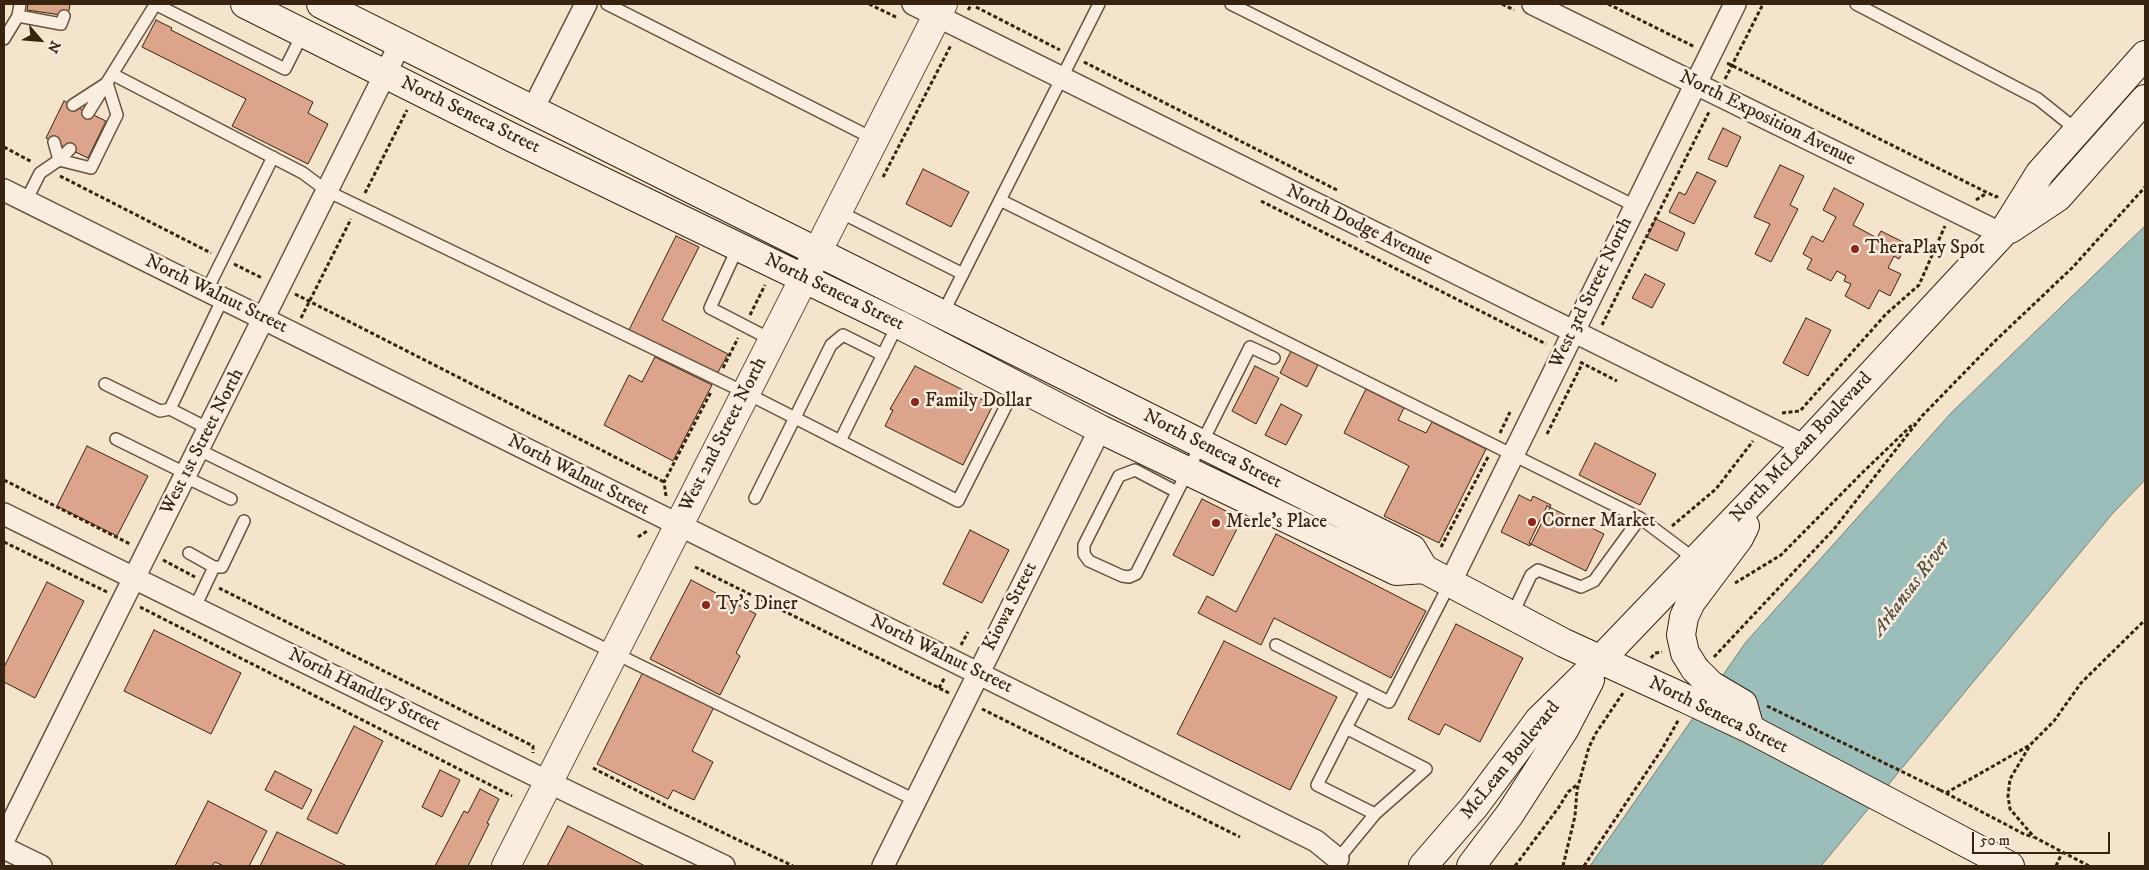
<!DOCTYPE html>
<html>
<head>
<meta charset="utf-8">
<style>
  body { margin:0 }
  #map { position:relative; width:2149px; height:870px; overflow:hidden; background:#f5e4cc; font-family:"IM FELL DW Pica",serif }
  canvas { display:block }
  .frame { position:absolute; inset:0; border:5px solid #37230f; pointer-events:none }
  .north { position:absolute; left:15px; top:15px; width:50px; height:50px; -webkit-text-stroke:4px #f8edde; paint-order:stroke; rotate:117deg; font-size:14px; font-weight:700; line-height:20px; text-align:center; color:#37230f }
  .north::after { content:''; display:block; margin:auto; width:18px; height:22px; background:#37230f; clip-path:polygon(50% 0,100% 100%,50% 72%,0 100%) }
  .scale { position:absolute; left:1972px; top:832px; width:138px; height:22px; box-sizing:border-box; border:2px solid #37230f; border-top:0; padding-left:6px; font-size:15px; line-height:18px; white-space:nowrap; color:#37230f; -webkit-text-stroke:4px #f8edde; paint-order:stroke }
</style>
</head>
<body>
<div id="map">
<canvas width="2149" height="870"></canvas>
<div class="frame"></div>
<div class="north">N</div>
<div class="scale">50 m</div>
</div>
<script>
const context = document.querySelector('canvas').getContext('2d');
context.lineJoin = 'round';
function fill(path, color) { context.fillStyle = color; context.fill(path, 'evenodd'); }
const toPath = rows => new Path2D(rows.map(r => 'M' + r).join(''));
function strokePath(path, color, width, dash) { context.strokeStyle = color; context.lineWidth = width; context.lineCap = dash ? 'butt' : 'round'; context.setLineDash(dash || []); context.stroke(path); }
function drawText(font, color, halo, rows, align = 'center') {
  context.font = font + ' "IM FELL DW Pica",serif'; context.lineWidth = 5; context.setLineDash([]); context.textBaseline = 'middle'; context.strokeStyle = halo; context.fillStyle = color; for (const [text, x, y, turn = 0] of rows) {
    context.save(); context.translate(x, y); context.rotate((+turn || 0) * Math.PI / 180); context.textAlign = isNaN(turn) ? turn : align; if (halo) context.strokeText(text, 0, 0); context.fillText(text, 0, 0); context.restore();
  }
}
const water = toPath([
  [2145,226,2145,480,2113,513,1821,866,1590,866,1746,642,1952,412,2145,226]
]);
fill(water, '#9cbeba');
strokePath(water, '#748076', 1);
const building = toPath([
  [28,4,70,4,68,16,27,10,28,4],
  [156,20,172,28,171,30,313,102,308,113,328,124,308,164,232,126,246,99,142,47,156,20],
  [64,101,106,121,88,158,46,138,64,101],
  [1723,128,1741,137,1727,167,1708,159,1723,128],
  [1780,165,1804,176,1790,205,1798,209,1771,262,1755,254,1770,224,1754,217,1780,165],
  [923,169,969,192,951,227,906,204,923,169],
  [1697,172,1716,181,1694,224,1669,212,1679,192,1685,195,1697,172],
  [1834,188,1864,204,1853,225,1877,238,1881,231,1907,244,1899,259,1894,256,1888,268,1901,274,1890,296,1879,290,1869,309,1845,296,1851,284,1844,281,1846,276,1837,271,1831,281,1807,269,1812,259,1803,254,1812,236,1823,242,1836,217,1823,210,1834,188],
  [1656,219,1685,233,1677,251,1647,237,1656,219],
  [676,236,699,247,662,320,728,354,717,374,629,330,676,236],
  [1645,274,1665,284,1652,308,1632,298,1645,274],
  [1806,318,1831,330,1808,376,1783,363,1806,318],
  [1292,349,1319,363,1307,387,1280,373,1292,349],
  [655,357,712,385,673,461,604,425,629,375,642,382,655,357],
  [915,366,993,405,963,465,885,426,893,410,890,409,915,366],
  [1255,366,1279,378,1256,424,1232,411,1255,366],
  [1366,389,1404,408,1398,420,1426,433,1432,422,1486,449,1439,543,1384,516,1409,466,1344,433,1366,389],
  [1281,404,1302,415,1286,445,1265,435,1281,404],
  [1595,443,1656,474,1640,505,1579,475,1595,443],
  [87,446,148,476,117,536,57,506,87,446],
  [1519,495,1531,501,1533,496,1551,505,1530,546,1501,532,1519,495],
  [1202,499,1242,519,1213,576,1173,555,1202,499],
  [1547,506,1604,534,1586,571,1529,543,1547,506],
  [970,530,1009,550,982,603,943,584,970,530],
  [1276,534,1426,611,1391,678,1274,618,1261,645,1198,613,1207,596,1236,612,1276,534],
  [691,580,756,614,736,653,740,656,720,695,650,659,691,580],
  [47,582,84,601,35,698,4,682,4,667,47,582],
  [1456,624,1523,658,1480,742,1445,724,1439,735,1408,719,1456,624],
  [154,630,241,673,211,734,124,691,154,630],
  [1224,641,1337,697,1290,790,1177,734,1224,641],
  [643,672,714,707,692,751,713,762,694,800,673,790,668,799,597,764,643,672],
  [354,726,383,741,337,834,307,819,354,726],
  [440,770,460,780,442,817,422,807,440,770],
  [275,771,312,790,302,809,265,790,275,771],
  [480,789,499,799,487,823,489,824,468,866,435,866,464,811,468,813,480,789],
  [208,801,267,831,249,866,224,866,215,862,212,866,175,866,208,801],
  [568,826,645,866,547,866,568,826],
  [277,832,347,866,260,866,277,832]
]);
fill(building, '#dca48a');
strokePath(building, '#37230f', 1);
const service = toPath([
  [20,4,18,16,61,24,64,16],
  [155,4,285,69,303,33],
  [607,4,874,139],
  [1231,4,1635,206],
  [1856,4,2038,99,2078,131],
  [4,39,18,16],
  [112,74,303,173,327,191,746,393,958,501,1016,386],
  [88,113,155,5],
  [54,142,59,160,91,168,117,115,107,83,73,105],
  [1000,200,1640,518,1696,560],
  [26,201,40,173,59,160,70,149],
  [838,211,963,274],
  [738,247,710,308,772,340],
  [207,290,273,157],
  [942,315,1099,4],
  [105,384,160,411,170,409,223,298],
  [170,409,209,429],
  [116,439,187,474],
  [840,441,898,324],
  [199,450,915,800],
  [185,477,231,499],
  [1177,492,1135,470,1119,476,1084,545,1084,554,1089,561,1122,576,1129,577,1136,574,1250,347,1274,358],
  [755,498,831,345,843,335,883,355],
  [189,553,214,567,222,567,244,521],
  [195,607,214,567],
  [1512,615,1531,575,1538,570,1581,587,1594,581,1640,518],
  [1276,645,1389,702,1450,583],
  [1346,728,1426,769,1375,814,1317,785,1346,728,1366,690],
  [1338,859,1375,814]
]);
const minor = toPath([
  [913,4,1805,446],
  [1533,4,2002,234],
  [533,109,586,4],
  [4,190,1316,841,1338,859],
  [4,514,577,796,724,866],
  [1450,583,1735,4],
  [4,839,400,44],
  [4,848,41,866],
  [883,866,1100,429]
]);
const tertiary = toPath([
  [506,866,943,4]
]);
const secondary = toPath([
  [245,4,513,138,898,324,1100,429,1396,571,1424,569],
  [321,4,1412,549,1424,569,1564,643,1682,697],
  [2010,229,2058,197,2145,99],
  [1695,669,1685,653,1681,635,1684,617,1691,602,1739,538,1745,526],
  [1923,820,2010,866],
  [1423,866,1474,807,1539,720,1600,660,1805,446,2002,234,2040,173,2145,55],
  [1471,866,1510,814,1564,730,1590,680]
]);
strokePath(service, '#66533e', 14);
strokePath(minor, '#66533e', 24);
strokePath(tertiary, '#66533e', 30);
strokePath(secondary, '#37230f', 30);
strokePath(toPath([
  [869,4,898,18],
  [1502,4,1514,10],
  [1608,4,1695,47],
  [976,7,1060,50],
  [968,10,972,4],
  [1084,62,1339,191],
  [1727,63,1996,197,1999,195],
  [1725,79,1763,4],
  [4,147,32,162],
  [60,176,211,253],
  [883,177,951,45],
  [365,193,407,110],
  [1976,200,1987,193],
  [1261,201,1546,344],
  [234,264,262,278],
  [295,294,664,482],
  [750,315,765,285],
  [301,318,351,219],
  [1602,325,1709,112],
  [1580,362,1617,381],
  [723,368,738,338],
  [1782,413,1800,411,1886,314,1919,285,1945,226],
  [1500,433,1510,412],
  [1547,434,1583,362],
  [4,480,130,544],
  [666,496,664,482,711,392],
  [1672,526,1716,489,1753,441],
  [638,537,647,531],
  [4,542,107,592],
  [1441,547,1488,457],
  [163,560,195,577],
  [695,567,949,693],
  [1735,583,1781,555,1863,472,1914,423],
  [219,588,533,746,533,753],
  [140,607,512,796],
  [961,645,968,632],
  [1714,657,1834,529,1922,416,1995,341,2073,267,2145,187],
  [1651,658,1655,653,1662,652],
  [939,688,945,677],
  [982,709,1240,837],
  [2029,747,2010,779,2008,796,2010,809,2034,837,2089,866],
  [593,768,667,806,793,866],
  [1940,790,2024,834,2033,837],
  [1946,793,2030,745,2054,721,2081,683,2145,620],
  [1515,866,1559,807,1568,792,1578,784],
  [1563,866,1575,816,1577,790,1589,747,1596,733,1623,693],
  [1584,866,1662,749,1679,719],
  [2056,866,2062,853]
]), '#37230f', 3, [4, 2.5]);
strokePath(service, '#f8edde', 11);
strokePath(minor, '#f8edde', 21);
strokePath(tertiary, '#f8edde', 28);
strokePath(secondary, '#f8edde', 28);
const secondaryBridge = toPath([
  [1695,669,1711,685,1743,704,1750,729],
  [1682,697,1750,729,1923,820]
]);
strokePath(secondaryBridge, '#37230f', 30, []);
strokePath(toPath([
  [1767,706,1940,790]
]), '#37230f', 3, [4, 2.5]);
strokePath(secondaryBridge, '#f8edde', 28);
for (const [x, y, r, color] of [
  [1855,249,5,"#8f2418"],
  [915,402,5,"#8f2418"],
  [1532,522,5,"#8f2418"],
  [1216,523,5,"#8f2418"],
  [706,605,5,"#8f2418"]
]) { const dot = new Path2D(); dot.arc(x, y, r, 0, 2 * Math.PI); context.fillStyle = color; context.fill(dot); strokePath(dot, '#f8edde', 2); }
drawText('19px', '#37230f', '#f8edde', [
  ["North Seneca Street",470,116,26],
  ["North Exposition Avenue",1767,119,26],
  ["North Dodge Avenue",1359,226,26],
  ["North Seneca Street",834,293,26],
  ["West 3rd Street North",1592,293,-64],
  ["North Walnut Street",216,295,26],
  ["West 2nd Street North",724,435,-63],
  ["West 1st Street North",203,442,-63],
  ["North McLean Boulevard",1802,448,-47],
  ["North Seneca Street",1212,450,27],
  ["North Walnut Street",578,476,27],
  ["Kiowa Street",1011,607,-63],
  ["North Walnut Street",941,655,26],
  ["North Handley Street",364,691,26],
  ["North Seneca Street",1718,716,26],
  ["McLean Boulevard",1511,761,-51]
]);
drawText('19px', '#37230f', '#f8edde', [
  ["TheraPlay Spot",1865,249],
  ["Family Dollar",925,402],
  ["Corner Market",1542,522],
  ["Merle's Place",1226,523],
  ["Ty's Diner",716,605]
], 'left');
drawText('italic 20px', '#555242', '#f8edde', [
  ["Arkansas River",1912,588,-53]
]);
</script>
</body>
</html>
